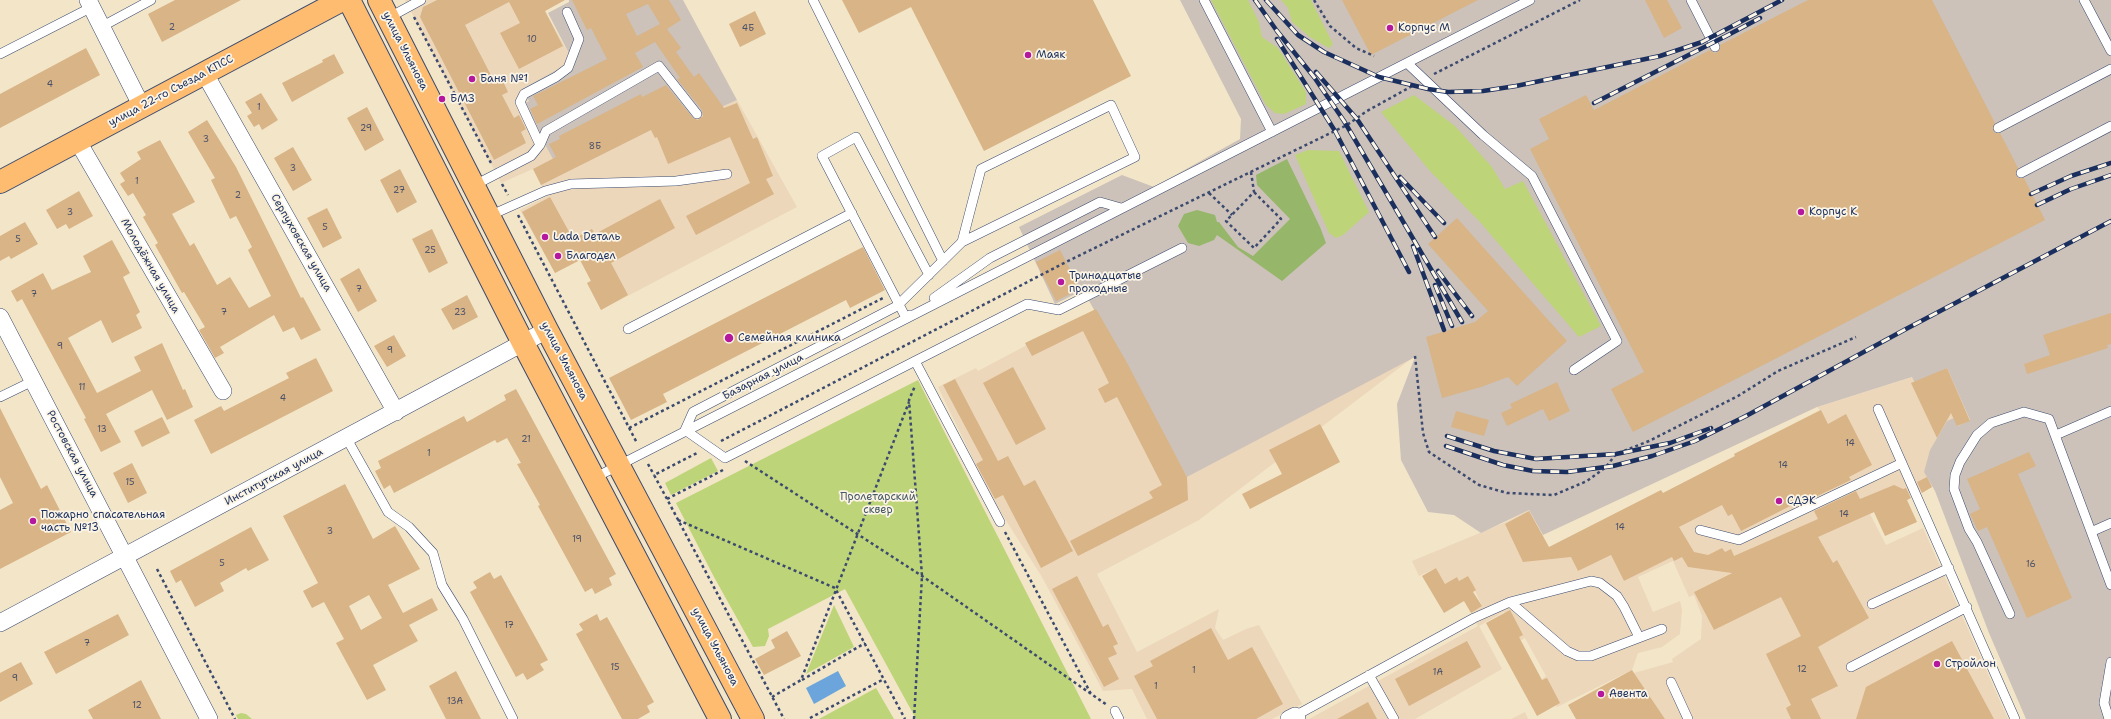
<!DOCTYPE html>
<html>
<head>
<meta charset="utf-8">
<style>
  body { margin:0 }
  canvas { display:block; background:#f2e5c8 }
</style>
</head>
<body>
<canvas width="2111" height="719"></canvas>
<script>
const context = document.querySelector('canvas').getContext('2d');
context.lineJoin = 'round';
function fill(path, color) { context.fillStyle = color; context.fill(path, 'evenodd'); }
const toPath = rows => new Path2D(rows.map(r => 'M' + r).join(''));
function strokePath(path, color, width, dash) { context.strokeStyle = color; context.lineWidth = width; context.lineCap = dash ? 'butt' : 'round'; context.setLineDash(dash || []); context.stroke(path); }
function drawText(font, color, halo, rows, align = 'center') {
  context.font = font + ' "Shantell Sans",sans-serif'; context.lineWidth = 3.5; context.setLineDash([]); context.textBaseline = 'middle'; context.strokeStyle = halo; context.fillStyle = color; for (const [text, x, y, turn = 0] of rows) {
    context.save(); context.translate(x, y); context.rotate((+turn || 0) * Math.PI / 180); context.textAlign = isNaN(turn) ? turn : align; if (halo) context.strokeText(text, 0, 0); context.fillText(text, 0, 0); context.restore();
  }
}
fill(toPath([
  [405,0,565,0,545,11,573,61,524,104,666,102,690,121,737,100,797,207,601,310,587,283,591,280,580,260,555,273,520,210,547,196,533,169,501,183],
  [1076,319,1187,477,1415,356,1199,520,1097,574,1137,652,1219,609,1215,628,1223,640,1246,629,1259,625,1302,704,1272,719,1147,719,1132,689,1103,691,1042,577,993,500,938,387,976,368,978,371],
  [1947,368,1970,421,1957,426,1925,472,1932,487,1920,493,1915,492,1870,514,1886,545,1923,528,2008,719,1665,719,1634,673,1673,662,1672,659,1701,639,1702,616,1694,595,1689,597,1673,561,1638,577,1653,612,1680,601,1682,610,1680,634,1662,647,1638,653,1632,670,1557,707,1542,679,1546,676,1525,638,1516,643,1517,636,1504,612,1479,626,1502,669,1415,719,1309,719,1478,626,1471,613,1482,606,1468,576,1459,581,1457,577,1445,584,1436,568,1419,576,1412,561,1504,523,1529,510,1550,549,1563,540,1578,571,1611,555,1624,581,1669,558,1663,493,1735,456,1734,454,1820,410,1817,407,1913,377,1915,382],
  [1735,571,1783,595,1714,630,1694,592],
  [1525,712,1528,719,1511,719]
]), '#edd7bb');
fill(toPath([
  [569,0,683,0,737,100,690,121,686,110,553,159,523,104,529,101,522,89,573,61,548,13,569,2],
  [1180,0,2111,0,2111,719,2026,719,1989,633,1935,491,1924,472,1930,450,1947,421,1954,418,1958,426,1970,420,1947,368,1915,383,1912,377,1817,407,1543,535,1529,510,1481,533,1454,515,1428,512,1401,460,1397,404,1415,357,1187,477,1083,290,1055,304,1019,227,1122,175,1154,187,1240,139,1241,119]
]), '#ccc2b9');
fill(toPath([
  [1211,0,1248,0,1259,22,1262,37,1278,48,1306,92,1306,104,1284,114,1275,113,1266,105],
  [1281,0,1311,0,1333,44,1329,48,1310,37,1292,22,1288,8],
  [1414,95,1455,126,1492,167,1505,189,1523,181,1601,326,1579,337,1480,222,1430,171,1381,112],
  [1308,150,1339,151,1369,212,1343,235,1336,238,1329,233,1295,155],
  [918,380,922,388,1091,719,916,719,845,589,768,629,769,636,765,646,753,647,714,577,676,503],
  [711,458,718,471,671,495,665,483],
  [834,605,854,647,806,674],
  [876,688,894,719,819,719],
  [241,713,246,714,252,719,238,719,236,715]
]), '#bed479');
fill(toPath([
  [1287,159,1320,227,1326,243,1282,281,1217,235,1214,240,1199,246,1188,243,1178,226,1184,214,1197,210,1215,215,1217,222,1219,222,1238,247,1253,256,1290,219,1257,185,1256,175]
]), '#96b669');
fill(toPath([
  [838,671,846,686,814,704,806,688]
]), '#6ba5db');
fill(toPath([
  [175,0,241,0,162,42,148,14],
  [437,0,565,0,545,11,563,46,519,69,500,33,520,23,509,2,465,25,494,81,501,77,508,92,502,95,514,118,519,115,526,129,521,132,526,143,494,160,420,17,423,7],
  [572,0,669,0,681,20,667,29,681,48,676,52,694,77,699,73,724,108,737,103,753,139,757,137,773,176,766,179,774,194,696,235,686,216,750,183,730,137,668,164,657,137,655,138,651,130,541,185,533,169,556,157,549,144,560,139,559,136,641,94,642,97,666,85,693,118,698,120,703,116,702,110,677,79,680,78,655,42,635,53,643,67,537,124,530,109,538,105,533,96,607,59,591,28,587,30],
  [648,4,660,24,637,36,626,14],
  [842,0,1093,0,1131,76,984,151,911,7,859,33],
  [1342,0,1478,0,1371,55],
  [1645,0,1667,0,1682,28,1664,38],
  [1808,0,1932,0,1995,123,1993,130,1995,133,2000,133,2018,168,2016,175,2018,178,2024,178,2045,220,1633,432,1611,389,1644,372,1530,149,1549,139,1539,119,1586,95,1594,110,1710,50,1714,53,1718,52,1720,45],
  [755,11,766,34,740,47,729,24],
  [86,48,100,75,0,128,0,94],
  [334,54,344,73,292,102,282,83,323,62,322,60],
  [261,93,278,120,262,130,259,124,254,127,247,116,252,113,245,102],
  [367,107,384,140,365,151,347,118],
  [207,120,236,167,301,298,303,297,321,330,301,340,294,327,283,332,274,315,220,347,224,353,215,358,199,330,205,327,184,292,182,293,155,245,158,243,143,217,146,215,133,193,128,196,120,184,125,181,120,173,141,159,137,152,160,140,195,202,172,214,190,246,194,243,217,285,230,277,249,308,271,296,248,250,252,247,236,216,230,219,211,180,215,178,188,132],
  [293,147,312,180,293,191,274,158],
  [400,169,417,202,397,213,380,180],
  [79,191,93,216,69,229,66,224,57,229,46,210],
  [550,197,573,239,592,229,595,234,660,199,675,228,611,263,628,295,601,310,587,283,591,281,580,260,555,273,522,212],
  [327,208,342,238,323,248,307,218],
  [1457,218,1567,341,1517,386,1508,377,1481,387,1442,398,1426,337,1475,322,1488,311,1428,244],
  [25,222,38,244,11,259,9,256,0,261,0,236],
  [432,229,448,263,429,273,412,239],
  [112,240,130,273,123,277,140,312,136,315,142,328,112,343,101,320,68,338,97,393,141,371,134,357,162,343,183,390,185,389,193,407,167,420,152,390,106,414,121,442,101,452,84,419,86,418,22,299,17,302,11,291,43,273,52,290,91,272,83,256],
  [863,247,885,290,850,308,846,300,663,394,667,402,631,420,609,378],
  [1060,250,1080,289,1056,301,1036,262],
  [359,268,377,301,358,312,340,279],
  [467,295,478,317,453,330,441,309],
  [1096,309,1126,361,1187,477,1188,500,1078,556,1070,541,1153,498,1149,492,1162,485,1117,397,1105,403,1098,389,1109,383,1083,331,1032,356,1025,343],
  [2111,313,2111,344,2107,345,2108,348,2027,374,2024,364,2050,355,2043,335],
  [394,335,406,356,387,367,374,346],
  [316,358,333,391,211,454,194,420,221,406,224,411,289,378,286,373],
  [1013,367,1046,429,1016,445,983,383],
  [1947,368,1970,421,1957,426,1951,413,1937,438,1911,383],
  [955,379,998,461,1008,456,1024,486,1035,480,1073,551,1041,568,1003,495,995,499,976,464,983,460,943,385],
  [1557,382,1570,411,1549,421,1543,409,1507,426,1501,413,1512,408,1510,404],
  [516,389,616,574,609,578,612,585,595,594,592,588,585,592,538,506,540,505,517,464,521,463,507,438,497,443,495,440,394,493,390,485,384,489,375,471,381,468,378,461,464,416,467,422,506,400,504,395],
  [0,408,41,489,47,485,71,532,0,569,0,510,13,503,0,477],
  [1821,410,1828,424,1846,414,1872,465,1849,477,1851,480,1809,500,1808,497,1741,531,1732,514,1728,516,1722,505,1679,527,1694,552,1708,555,1722,548,1725,552,1731,549,1734,556,1818,519,1814,511,1856,491,1860,499,1894,485,1903,489,1906,488,1911,498,1907,500,1917,522,1885,536,1874,512,1818,537,1833,563,1837,560,1869,618,1818,647,1838,686,1811,699,1821,719,1791,719,1786,708,1791,705,1766,654,1801,636,1781,597,1714,630,1694,592,1732,573,1688,567,1682,557,1674,561,1672,557,1624,581,1611,555,1578,571,1571,557,1523,562,1505,524,1529,511,1549,547,1661,490,1663,493,1735,456,1734,454],
  [1456,411,1489,420,1484,436,1451,427],
  [162,417,170,433,142,447,134,431],
  [1320,424,1340,462,1250,509,1242,494,1282,474,1269,450],
  [2029,452,2036,466,2018,474,2072,598,2027,618,1987,527,1978,531,1970,514,1980,509,1967,479],
  [132,463,147,493,128,503,113,473],
  [1927,477,1932,487,1922,493,1917,482],
  [345,484,373,539,395,526,420,569,388,585,403,613,432,598,438,610,409,625,418,641,373,665,386,690,367,700,336,643,344,639,324,602,312,608,303,591,318,583,283,516],
  [369,595,382,618,361,630,349,606],
  [251,527,269,560,248,571,246,568,220,583,224,591,195,607,181,580,176,583,170,571],
  [1436,568,1445,584,1457,577,1459,581,1468,576,1476,590,1473,592,1482,606,1471,613,1464,601,1444,613,1422,576],
  [490,572,494,579,501,575,548,660,540,664,544,670,527,680,523,673,516,677,470,592,477,588,473,582],
  [1077,576,1103,627,1108,624,1118,644,1113,646,1117,654,1108,658,1119,679,1104,687,1052,589],
  [1510,610,1523,635,1519,637,1542,680,1547,678,1560,703,1537,716,1486,623],
  [118,614,129,635,56,674,44,652],
  [597,614,600,621,607,617,654,702,647,706,650,712,638,719,622,719,576,634,583,630,579,624],
  [1211,628,1228,660,1252,647,1283,704,1256,719,1157,719,1134,676,1153,666,1150,661],
  [787,631,801,656,764,675,755,659,775,648,771,640],
  [1467,641,1481,667,1409,706,1395,679],
  [1952,641,1994,719,1856,719,1866,687],
  [21,662,33,684,0,702,0,673],
  [1632,670,1665,719,1576,719,1568,705],
  [456,671,481,719,446,719,429,686],
  [141,680,161,719,93,719,88,710],
  [1368,702,1377,719,1337,719]
]), '#d8b487');
const lane = toPath([
  [813,0,943,261],
  [1204,0,1272,132],
  [1691,0,1715,47],
  [2084,0,2111,51],
  [388,18,421,0],
  [101,27,151,0],
  [0,54,92,7],
  [1407,63,1483,135,1532,176,1617,341,1574,370],
  [1998,128,2111,69],
  [540,145,520,102,524,94,556,77,568,68,579,39,567,12],
  [2021,173,2111,126],
  [473,186,531,156,540,145,546,131,659,66,697,114],
  [489,216,545,191,571,184,676,181,727,174],
  [962,242,1135,157,1111,105,981,169,962,242,897,306,693,412,685,430,725,458,1027,304,1059,310,1182,248],
  [934,298,990,258,1100,202,1121,208],
  [910,315,906,318,822,156,856,137,929,275],
  [628,329,852,213],
  [915,361,1000,522],
  [0,397,33,381],
  [1878,409,2015,719],
  [2056,435,2111,411],
  [347,439,388,512,409,527,433,553,442,585,463,619,513,719],
  [594,478,1530,0],
  [1700,530,1739,540,1902,463],
  [2093,531,2111,523],
  [1510,602,1591,581,1600,583,1617,596,1624,607,1639,637],
  [1872,604,1949,568],
  [2010,614,1977,542,1969,529,1954,489,1955,475,1960,462,1977,435,1991,423,2024,412,2049,419,2111,585],
  [1851,667,1967,607],
  [1369,675,1394,719],
  [1671,682,1688,719],
  [1115,711,1119,719],
  [1295,716,1474,618,1510,602,1567,651,1578,656,1591,656,1662,629],
  [2109,719,2104,703,2111,662]
]);
const street = toPath([
  [88,0,142,107],
  [205,74,396,412],
  [77,140,223,391],
  [0,317,209,719],
  [0,623,547,330],
  [1289,719,1295,716,1297,719]
]);
const primary = toPath([
  [349,0,523,343,720,719],
  [379,0,547,330,753,719],
  [0,182,342,0]
]);
strokePath(lane, '#3b4a6e', 10);
strokePath(street, '#3b4a6e', 18);
strokePath(primary, '#3b4a6e', 24);
strokePath(toPath([
  [1314,0,1330,26,1356,48,1374,56],
  [414,17,491,163],
  [1434,74,1580,0],
  [1251,172,1254,192,1226,221,1254,248,1281,219,1254,192],
  [502,184,508,195],
  [1209,193,1232,215],
  [518,215,637,443],
  [1415,356,1423,433,1429,452,1479,485,1507,493,1554,495,1587,481,1606,467,1616,454,1649,441,1738,396,1778,371,1856,337],
  [629,428,883,298],
  [721,441,1066,262,1347,125,1367,111,1414,85],
  [745,461,922,576,1107,705],
  [648,464,654,475],
  [723,470,667,499,784,719],
  [667,499,654,475,697,453],
  [678,520,835,588,905,719],
  [1005,532,1091,694],
  [157,569,235,719],
  [802,680,865,643],
  [772,697,801,680,909,402],
  [810,718,884,679],
  [914,719,922,576,909,400,915,386]
]), '#3b4a6e', 2.5, [3, 3]);
strokePath(lane, '#fff', 9);
strokePath(street, '#fff', 17);
strokePath(primary, '#fdbc70', 22);
const rail = toPath([
  [1255,0,1277,31,1314,77,1344,121,1462,322],
  [1266,0,1298,35,1324,52,1379,77,1428,89,1448,92,1483,91,1516,86,1660,56,1702,42,1782,0],
  [1277,39,1335,131,1409,272],
  [1316,72,1357,119,1435,237],
  [1594,103,1730,34,1760,18],
  [1400,177,1444,223],
  [2031,194,2071,176,2111,163],
  [2037,205,2071,189,2111,175],
  [1413,246,1444,330],
  [1438,271,1472,316],
  [1435,285,1452,326],
  [1447,436,1494,451,1536,459,1616,454,1670,443,1711,428],
  [1446,446,1503,465,1533,471,1567,472,1613,466,1652,456,1695,441,1746,416,1906,329,2111,221]
]);
strokePath(rail, '#1b2f5e', 4.5);
strokePath(rail, '#fcf5e5', 3, [9]);
for (const [x, y, r, color] of [
  [1390,28,4,"#b5179e"],
  [1028,55,4,"#b5179e"],
  [472,79,4,"#b5179e"],
  [442,99,4,"#b5179e"],
  [1801,212,4,"#b5179e"],
  [545,237,4,"#b5179e"],
  [558,256,4,"#b5179e"],
  [1061,282,4,"#b5179e"],
  [729,338,5,"#b5179e"],
  [1779,501,4,"#b5179e"],
  [33,521,4,"#b5179e"],
  [1937,664,4,"#b5179e"],
  [1601,694,4,"#b5179e"]
]) { const dot = new Path2D(); dot.arc(x, y, r, 0, 2 * Math.PI); context.fillStyle = color; context.fill(dot); strokePath(dot, '#fcf5e5', 1.5); }
drawText('9px', '#4a5068', null, [
  ["2",172,28],
  ["4Б",748,29],
  ["10",532,40],
  ["4",50,85],
  ["1",259,108],
  ["29",366,129],
  ["3",206,140],
  ["8Б",595,147],
  ["3",293,169],
  ["1",137,182],
  ["27",399,191],
  ["2",238,196],
  ["3",70,213],
  ["5",325,228],
  ["5",18,240],
  ["25",430,251],
  ["7",359,290],
  ["7",34,295],
  ["7",224,313],
  ["23",460,313],
  ["9",60,347],
  ["9",390,351],
  ["11",82,388],
  ["4",283,399],
  ["13",102,430],
  ["21",526,440],
  ["14",1850,444],
  ["1",429,454],
  ["14",1783,466],
  ["15",130,483],
  ["14",1844,515],
  ["14",1620,528],
  ["3",330,532],
  ["19",577,540],
  ["5",222,564],
  ["16",2031,565],
  ["17",509,626],
  ["7",87,644],
  ["15",615,668],
  ["12",1802,670],
  ["1",1194,671],
  ["1А",1438,673],
  ["9",15,679],
  ["1",1156,687],
  ["13А",455,702],
  ["12",137,706]
]);
drawText('11px', '#1b2f5e', '#fcf5e5', [
  ["Корпус М",1398,28],
  ["Маяк",1036,55],
  ["Баня №1",480,79],
  ["БМЗ",450,99],
  ["Корпус К",1809,212],
  ["Lada Dеталь",553,237],
  ["Благодел",566,256],
  ["Тринадцатые",1069,276],
  ["проходные",1069,289],
  ["Семейная клиника",738,338],
  ["СДЭК",1787,501],
  ["Пожарно спасательная",41,515],
  ["часть №13",41,528],
  ["Стройлон",1945,664],
  ["Авента",1609,694]
], 'left');
drawText('11px', '#1b2f5e', '#fcf5e5', [
  ["улица Ульянова",405,51,63],
  ["улица 22-го Съезда КПСС",171,91,-28],
  ["Серпуховская улица",301,243,60],
  ["Молодёжная улица",150,266,60],
  ["улица Ульянова",564,361,62],
  ["Базарная улица",763,377,-27],
  ["Ростовская улица",72,454,62],
  ["Институтская улица",274,477,-28],
  ["улица Ульянова",715,647,62]
]);
drawText('11px', '#445865', '#fcf5e5', [
  ["Пролетарский",878,497],
  ["сквер",878,510]
]);
</script>
</body>
</html>
